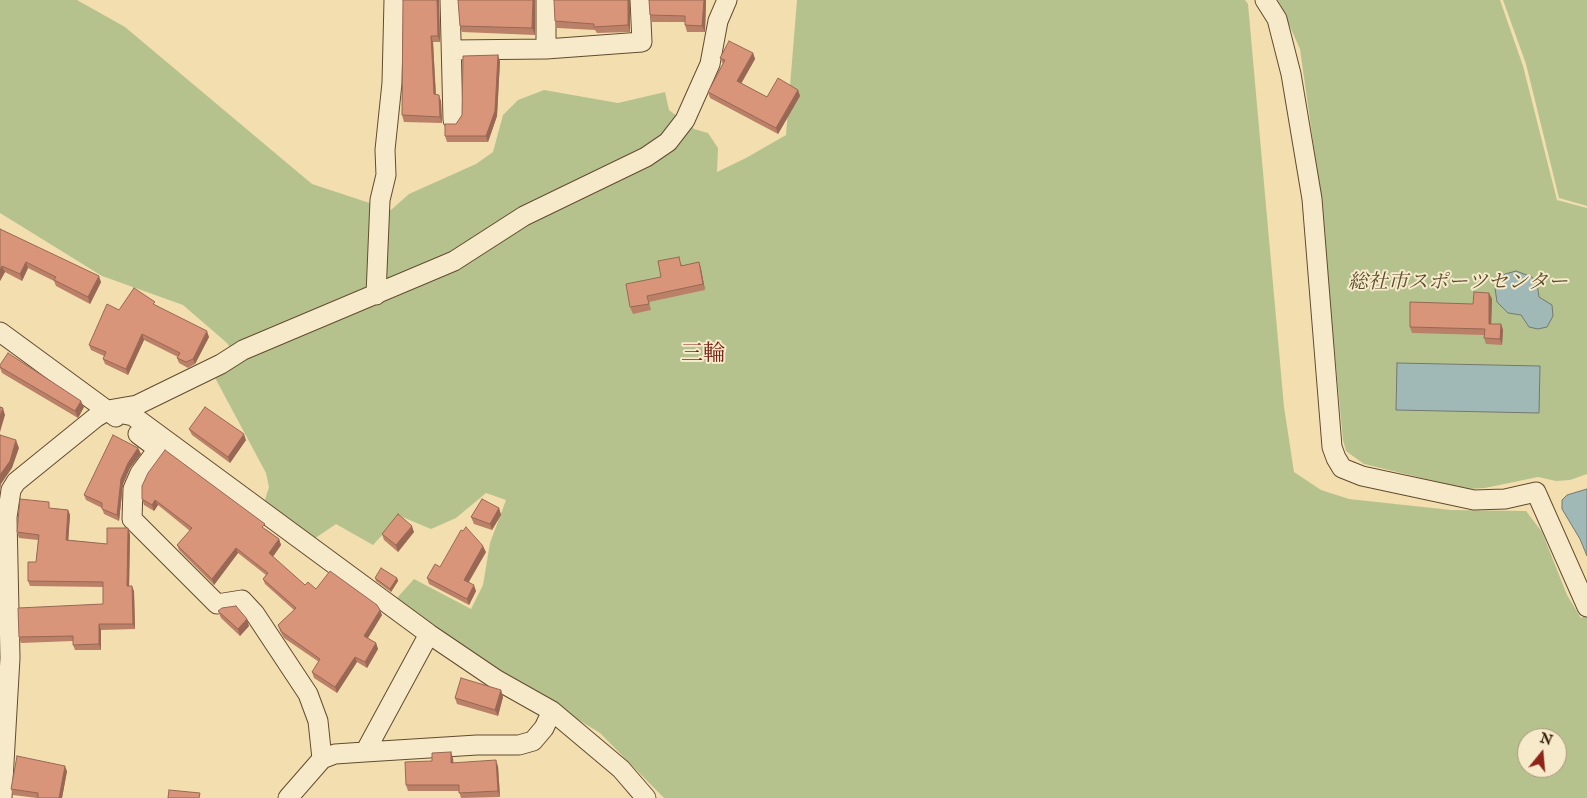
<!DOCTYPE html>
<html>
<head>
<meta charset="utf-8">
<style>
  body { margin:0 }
  #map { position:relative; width:1587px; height:798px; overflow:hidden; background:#f3deaf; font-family:"IM FELL English",serif }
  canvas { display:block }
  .north { position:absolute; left:1517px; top:728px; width:50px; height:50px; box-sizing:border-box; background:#f7eacb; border:1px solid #a8977b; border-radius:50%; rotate:17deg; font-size:14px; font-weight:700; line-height:20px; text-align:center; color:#311a03 }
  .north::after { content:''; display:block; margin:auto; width:18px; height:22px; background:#8f2418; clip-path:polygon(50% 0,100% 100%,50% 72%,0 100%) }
</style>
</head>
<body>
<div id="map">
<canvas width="1587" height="798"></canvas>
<div class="north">N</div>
</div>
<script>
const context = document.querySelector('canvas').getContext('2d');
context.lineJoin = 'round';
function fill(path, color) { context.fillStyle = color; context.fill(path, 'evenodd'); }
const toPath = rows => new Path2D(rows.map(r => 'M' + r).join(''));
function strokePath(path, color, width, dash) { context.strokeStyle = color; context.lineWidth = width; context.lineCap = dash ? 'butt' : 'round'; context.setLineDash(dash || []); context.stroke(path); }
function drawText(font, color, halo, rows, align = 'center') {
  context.font = font + ' "IM FELL English","Noto Serif JP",serif'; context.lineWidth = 4; context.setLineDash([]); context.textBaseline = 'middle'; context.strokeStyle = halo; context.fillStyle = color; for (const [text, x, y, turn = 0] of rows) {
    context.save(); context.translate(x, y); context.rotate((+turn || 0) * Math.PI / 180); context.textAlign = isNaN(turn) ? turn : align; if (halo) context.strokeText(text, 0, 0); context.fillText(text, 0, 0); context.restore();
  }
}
fill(toPath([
  [0,0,77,0,125,27,312,184,391,210,409,194,476,164,493,152,503,115,518,100,544,90,618,103,665,92,669,110,694,129,708,133,718,148,717,172,746,158,786,135,797,0,1245,0,1248,4,1284,407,1294,472,1321,490,1349,499,1451,510,1526,511,1542,532,1567,595,1581,618,1587,613,1587,798,664,798,600,733,437,633,397,598,414,579,471,609,483,585,490,543,506,500,486,493,456,518,431,529,400,516,373,545,336,524,314,539,264,503,269,487,266,473,213,374,238,360,227,343,183,305,102,276,0,213],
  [1527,738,1557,738,1557,768,1527,768],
  [1278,0,1500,0,1523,66,1557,200,1587,208,1587,474,1570,480,1556,481,1538,477,1485,488,1467,489,1364,464,1346,451,1343,440,1317,170,1300,49],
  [1503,0,1587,0,1587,206,1559,198,1526,64]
]), '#b6c28e');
const water = toPath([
  [1516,271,1532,277,1537,283,1539,297,1552,305,1553,316,1547,327,1538,329,1529,327,1521,315,1508,313,1497,302,1495,288,1499,280,1505,274,1516,271],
  [1397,363,1540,366,1539,413,1396,410,1397,363],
  [1587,489,1587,556,1580,539,1562,509,1562,500,1567,495,1587,489]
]);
fill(water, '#a0b9b6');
strokePath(water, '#74796e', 1);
const minor = toPath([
  [450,0,453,120],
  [1265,0,1277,19,1291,74,1312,199,1332,447,1336,458,1342,468,1362,476,1474,500,1505,499,1536,492,1587,607],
  [546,49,642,42,640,0],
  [452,50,546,49,546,0],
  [376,295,380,200,386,175,385,150,392,83,394,0],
  [0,332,116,417],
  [114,412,133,416,429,634,497,680,552,711,621,769,646,798],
  [138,434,158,449,140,473,133,489,132,519,217,604,242,600,255,614,308,694,318,721,322,759,288,798],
  [365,752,429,634],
  [322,759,335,754,365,752,477,745,519,745,533,741,544,728,552,711],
  [2,798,10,658,7,517,11,490,16,482,95,418,108,410,137,405,221,364,243,350,454,261,524,216,646,157,668,142,685,120,710,64,718,21,727,0]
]);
strokePath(minor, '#624b2e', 21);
strokePath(minor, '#f7eacb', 19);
fill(toPath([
  [403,0,439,0,440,42,433,42,436,94,441,101,442,123,404,122,402,115],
  [458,0,535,0,535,35,462,32,460,26],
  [630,0,630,32,597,33,595,30,557,28,555,21],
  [706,0,705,32,687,32,685,25,685,22,652,22,650,15],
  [753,53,755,59,741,84,767,97,798,90,800,96,778,134,710,98,708,92,723,64,720,58],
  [500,61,497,116,488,142,447,142,445,136,456,124],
  [0,229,101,282,90,304,56,286,54,281,28,268,22,281,5,272,0,281],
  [699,262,701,269,705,290,649,302,651,310,633,314,630,307,661,277,681,263,682,266],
  [1489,293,1492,299,1491,324,1501,324,1503,330,1502,345,1486,344,1484,338,1484,335,1412,333,1410,327,1473,304],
  [156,305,209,337,195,364,188,368,179,363,177,358,178,357,144,340,128,375,105,364,103,359,104,356,91,350,89,345],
  [0,365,84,407,78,418,2,373,0,368],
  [189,429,246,440,230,463,192,435],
  [138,448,141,454,130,468,123,484,119,521,104,514,102,508,86,500,84,495],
  [142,486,267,530,279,539,281,545,273,557,305,585,316,589,382,615,368,638,376,643,378,649,367,668,357,662,337,693,314,678,312,672,319,662,284,638,280,631,278,625,294,610,265,584,263,579,266,575,238,553,214,585,179,550,177,545,190,531,158,505,154,511,144,505,142,499],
  [51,508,68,510,70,515,68,540,107,544,130,534,129,586,134,591,135,629,101,630,101,650,75,650,73,645,73,641,21,643,19,637,103,604,103,587,30,586,28,581,36,562,38,540,19,538,17,532],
  [499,508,501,515,492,530,474,524,471,517],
  [414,532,398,552,384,540,382,534],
  [486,552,469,582,476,591,469,605,429,584,427,578,440,567],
  [375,578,397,578,398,581,391,592,376,581],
  [218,611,249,626,240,636,221,618],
  [501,690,503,697,498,716,457,704,455,698],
  [453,758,453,763,498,766,500,797,461,798,459,791,408,791,406,785,432,761],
  [67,771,62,798,37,798,13,795,11,789]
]), '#bb8068');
fill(toPath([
  [437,0,439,0,440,42,438,36],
  [533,0,535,0,535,35,532,28],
  [628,0,630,0,630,32,628,25],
  [704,0,706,0,705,32,702,26],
  [431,36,433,42,436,100,434,94],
  [753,53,755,59,739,87,737,81],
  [498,55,500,61,497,116,488,142,486,136],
  [798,90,800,96,778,134,776,128],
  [439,95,441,101,442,123,440,117],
  [26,262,28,268,22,281,20,274],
  [699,262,701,269,705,290,703,284],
  [2,266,5,272,0,281,0,270],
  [99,276,101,282,90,304,88,297],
  [1489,293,1492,299,1491,330,1489,324],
  [1501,324,1503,330,1502,345,1500,339],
  [207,331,209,337,195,364,193,359],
  [142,334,144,340,128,375,126,369],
  [81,401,84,407,78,418,75,411],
  [3,408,5,415,0,432,0,416],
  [244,434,246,440,230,463,228,457],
  [16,440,19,448,12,468,1,484,0,491,0,475],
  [138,448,141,454,130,468,123,484,119,521,117,515,121,479,128,463],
  [155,500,158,505,154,511,152,505],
  [499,508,501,515,492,530,490,524],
  [68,510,70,515,68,546,66,540],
  [412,526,414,532,398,552,396,545],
  [128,528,130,534,129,591,127,586],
  [279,539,281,545,271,559,269,553],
  [483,546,486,552,466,586,464,580],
  [236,548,238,553,214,585,212,579],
  [397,578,398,581,391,592,390,589],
  [474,585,476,591,469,605,467,599],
  [132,586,134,591,135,629,133,624],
  [380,610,382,615,366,641,364,636],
  [247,619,249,626,240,636,238,629],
  [99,624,101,630,101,650,99,644],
  [376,643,378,649,367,668,365,662],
  [355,657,357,662,337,693,335,687],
  [501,690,503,697,498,716,495,710],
  [451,752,453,758,454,769,451,763],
  [496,760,498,766,500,797,498,791],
  [65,766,67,771,62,798,59,798]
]), '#986855');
const building = toPath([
  [403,0,437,0,438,36,431,36,434,94,439,95,440,117,402,115,403,0],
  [458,0,533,0,532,28,460,26,458,0],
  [554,0,628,0,628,25,594,27,594,24,555,21,554,0],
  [649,0,704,0,702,26,685,25,685,16,650,15,649,0],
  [729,41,753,53,737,81,767,97,778,78,798,90,776,128,708,92,725,60,720,58,729,41],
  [498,55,495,111,486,136,445,136,445,124,456,124,462,115,463,56,498,55],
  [0,229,99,276,88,297,54,280,56,277,26,262,20,274,2,266,0,270,0,229],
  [679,257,681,266,699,262,703,284,647,296,649,304,630,307,626,284,661,277,658,261,679,257],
  [134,288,155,302,153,304,207,331,193,359,186,362,177,358,180,353,142,334,126,369,103,359,106,352,89,345,107,304,119,310,134,288],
  [1474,292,1489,293,1489,324,1501,324,1500,339,1484,338,1485,329,1410,327,1410,302,1473,304,1474,292],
  [8,353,81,401,75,411,0,367,0,365,8,353],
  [0,407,3,408,0,416,0,407],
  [205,407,244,434,228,457,189,429,205,407],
  [0,435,16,440,10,461,0,475,0,435],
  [113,435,138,448,128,463,121,479,117,515,102,509,102,503,84,495,113,435],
  [165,450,265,524,262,527,279,539,269,553,305,585,308,582,316,589,330,571,377,605,380,610,364,636,376,643,365,662,355,657,335,687,312,672,320,659,282,632,278,625,296,608,263,579,268,573,236,548,212,579,177,545,192,528,155,500,152,505,142,499,142,486,148,473,165,450],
  [20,499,49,502,49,508,68,510,66,540,107,544,107,528,128,528,127,586,132,586,133,624,99,624,99,644,73,645,73,636,19,637,18,608,103,604,103,582,28,581,28,562,36,562,39,535,17,532,20,499],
  [482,499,499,508,490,524,471,517,482,499],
  [398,514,412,526,396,545,382,534,398,514],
  [466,527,483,546,464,580,474,585,467,599,427,578,435,564,440,567,461,530,463,531,466,527],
  [381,568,397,578,390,589,375,578,381,568],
  [236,606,247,619,238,629,218,611,222,608,236,606],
  [461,678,501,690,495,710,455,698,461,678],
  [451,752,451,763,496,760,498,791,459,793,459,785,406,785,405,762,432,761,432,753,451,752],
  [17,756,65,766,59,798,38,798,38,793,11,789,17,756],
  [169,790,200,793,199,798,168,798,169,790]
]);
fill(building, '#d99579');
strokePath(building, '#986855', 1);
drawText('italic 20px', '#594c2d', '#f7eacb', [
  ["総社市スポーツセンター",1458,284]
]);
drawText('22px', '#7a1f14', '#f7eacb', [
  ["三輪",703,355]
]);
</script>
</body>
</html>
